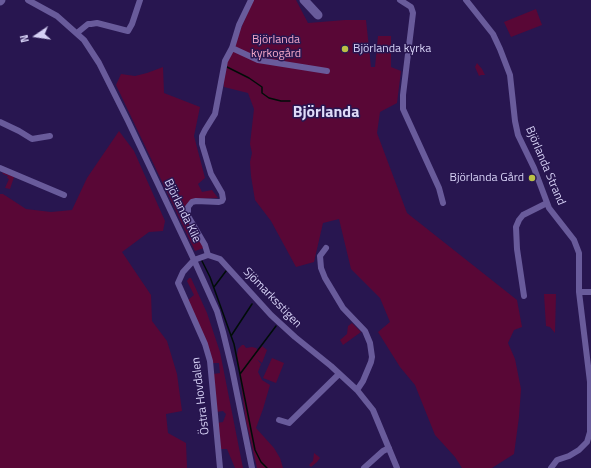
<!DOCTYPE html>
<html>
<head>
<meta charset="utf-8">
<style>
  body { margin:0 }
  #map { position:relative; width:591px; height:468px; overflow:hidden; background:#281650; font-family:"Titillium Web",sans-serif }
  canvas { display:block }
  .north { position:absolute; left:16px; top:16px; width:40px; height:40px; -webkit-text-stroke:3px #281650; paint-order:stroke; rotate:257deg; font-size:11px; font-weight:700; line-height:16px; text-align:center; color:#d6d1f5 }
  .north::after { content:''; display:block; margin:auto; width:14px; height:18px; background:#d6d1f5; clip-path:polygon(50% 0,100% 100%,50% 72%,0 100%) }
</style>
</head>
<body>
<div id="map">
<canvas width="591" height="468"></canvas>
<div class="north">N</div>
</div>
<script>
const context = document.querySelector('canvas').getContext('2d');
context.lineJoin = 'round';
function fill(path, color) { context.fillStyle = color; context.fill(path, 'evenodd'); }
const toPath = rows => new Path2D(rows.map(r => 'M' + r).join(''));
function strokePath(path, color, width, dash) { context.strokeStyle = color; context.lineWidth = width; context.lineCap = dash ? 'butt' : 'round'; context.setLineDash(dash || []); context.stroke(path); }
function drawText(font, color, halo, rows, align = 'center') {
  context.font = font + ' "Titillium Web",sans-serif'; context.lineWidth = 3; context.setLineDash([]); context.textBaseline = 'middle'; context.strokeStyle = halo; context.fillStyle = color; for (const [text, x, y, turn = 0] of rows) {
    context.save(); context.translate(x, y); context.rotate((+turn || 0) * Math.PI / 180); context.textAlign = isNaN(turn) ? turn : align; if (halo) context.strokeText(text, 0, 0); context.fillText(text, 0, 0); context.restore();
  }
}
fill(toPath([
  [253,0,296,0,308,23,345,20,366,20,371,67,375,67,378,36,391,36,391,67,401,71,397,103,380,112,377,133,407,213,517,300,522,327,514,330,508,343,515,359,521,389,519,417,514,454,492,468,462,468,455,457,435,435,415,385,400,367,378,332,390,322,380,298,351,269,339,219,323,223,314,262,296,267,271,221,255,200,251,176,250,162,252,153,250,144,254,109,248,93,224,87,223,78,225,66],
  [536,9,542,25,511,37,504,22],
  [477,63,482,69,485,75,481,75,479,76,475,67],
  [163,67,164,93,200,107,194,136,205,178,198,184,202,192,212,190,218,198,196,199,185,210,187,221,204,248,195,251,116,85,121,74,135,76,147,73],
  [119,131,134,151,165,221,163,231,149,232,122,252,151,295,152,321,167,341,177,374,182,411,166,414,168,433,186,443,187,468,0,468,0,194,3,194,26,209,51,212,72,210,87,178],
  [2,172,14,177,10,189,5,188,9,179,7,178,8,176,3,174],
  [189,278,191,278,207,313,220,352,243,468,235,468,227,449,219,449,217,423,223,422,226,414,223,411,216,412,213,374,220,373,219,363,211,363,188,300,194,295,187,281],
  [544,294,556,294,555,333,550,327,546,326],
  [352,323,361,332,343,345,340,340,347,334,348,326],
  [242,345,244,345,246,348,252,347,256,348,258,350,254,356,262,346,267,350,262,363,257,359,261,364,258,372,262,380,270,385,263,409,256,428,274,448,280,458,283,468,257,468,246,421,237,356,238,349],
  [272,358,284,363,276,383,263,378],
  [314,453,318,456,320,458,317,462,311,467,309,465,313,461]
]), '#590736');
strokePath(toPath([
  [227,67,249,78,262,87,262,93,269,98,281,101,290,101],
  [202,261,210,277,234,344,255,450,261,462,267,468],
  [214,287,226,271],
  [231,336,252,304],
  [240,374,276,326]
]), '#000d08', 1.5);
strokePath(toPath([
  [28,0,57,16,84,40,99,63,128,121,194,260,217,311,223,332,232,369,252,468],
  [400,0,411,7,413,13,403,95,403,109,439,188,443,203],
  [466,0,493,34,500,49,510,75,515,121,518,135,534,168,549,208,574,240,579,253,579,292,590,382,590,432,587,442,579,450,569,456,557,460,551,468],
  [77,33,88,24,91,24,97,23,128,31,132,24,140,0],
  [232,48,258,60,327,71],
  [0,122,19,131,32,139,50,136],
  [0,168,64,195],
  [326,248,320,256,321,268,325,278,343,308,365,331,370,343,372,357,371,362,363,381,357,390],
  [208,255,205,245,188,216,188,207,192,202,196,201,219,202,222,201,223,199,222,193,211,174,202,144,202,136,205,130,215,114,225,61,232,48,239,25,251,0],
  [579,292,591,292],
  [524,296,517,249,516,227,519,220,523,215,547,203],
  [279,420,289,423,339,374],
  [220,468,210,361,205,344,178,283,183,272,194,260,208,255,220,259,271,315,295,337,331,366,357,390,373,410,397,468],
  [364,468,383,451,389,448]
]), '#695b9b', 6);
strokePath(toPath([
  [304,0,318,15],
  [0,1,1,0]
]), '#695b9b', 9);
for (const [x, y, r, color] of [
  [345,49,4,"#bac046"],
  [532,178,4,"#bac046"]
]) { const dot = new Path2D(); dot.arc(x, y, r, 0, 2 * Math.PI); context.fillStyle = color; context.fill(dot); strokePath(dot, '#281650', 1.5); }
drawText('12px', '#f2a6c7', '#281650', [
  ["Björlanda",276,40],
  ["kyrkogård",276,54]
]);
drawText('12px', '#d6d1f5', '#281650', [
  ["Björlanda kyrka",353,49],
  ["Björlanda Gård",524,178,"right"]
], 'left');
drawText('12px', '#d6d1f5', '#281650', [
  ["Björlanda Strand",545,166,67],
  ["Björlanda Kile",182,211,64],
  ["Sjömarksstigen",272,298,46],
  ["Östra Hovdalen",201,396,-97]
]);
drawText('bold 16px', '#dfdbf8', '#281650', [
  ["Björlanda",326,113]
]);
</script>
</body>
</html>
